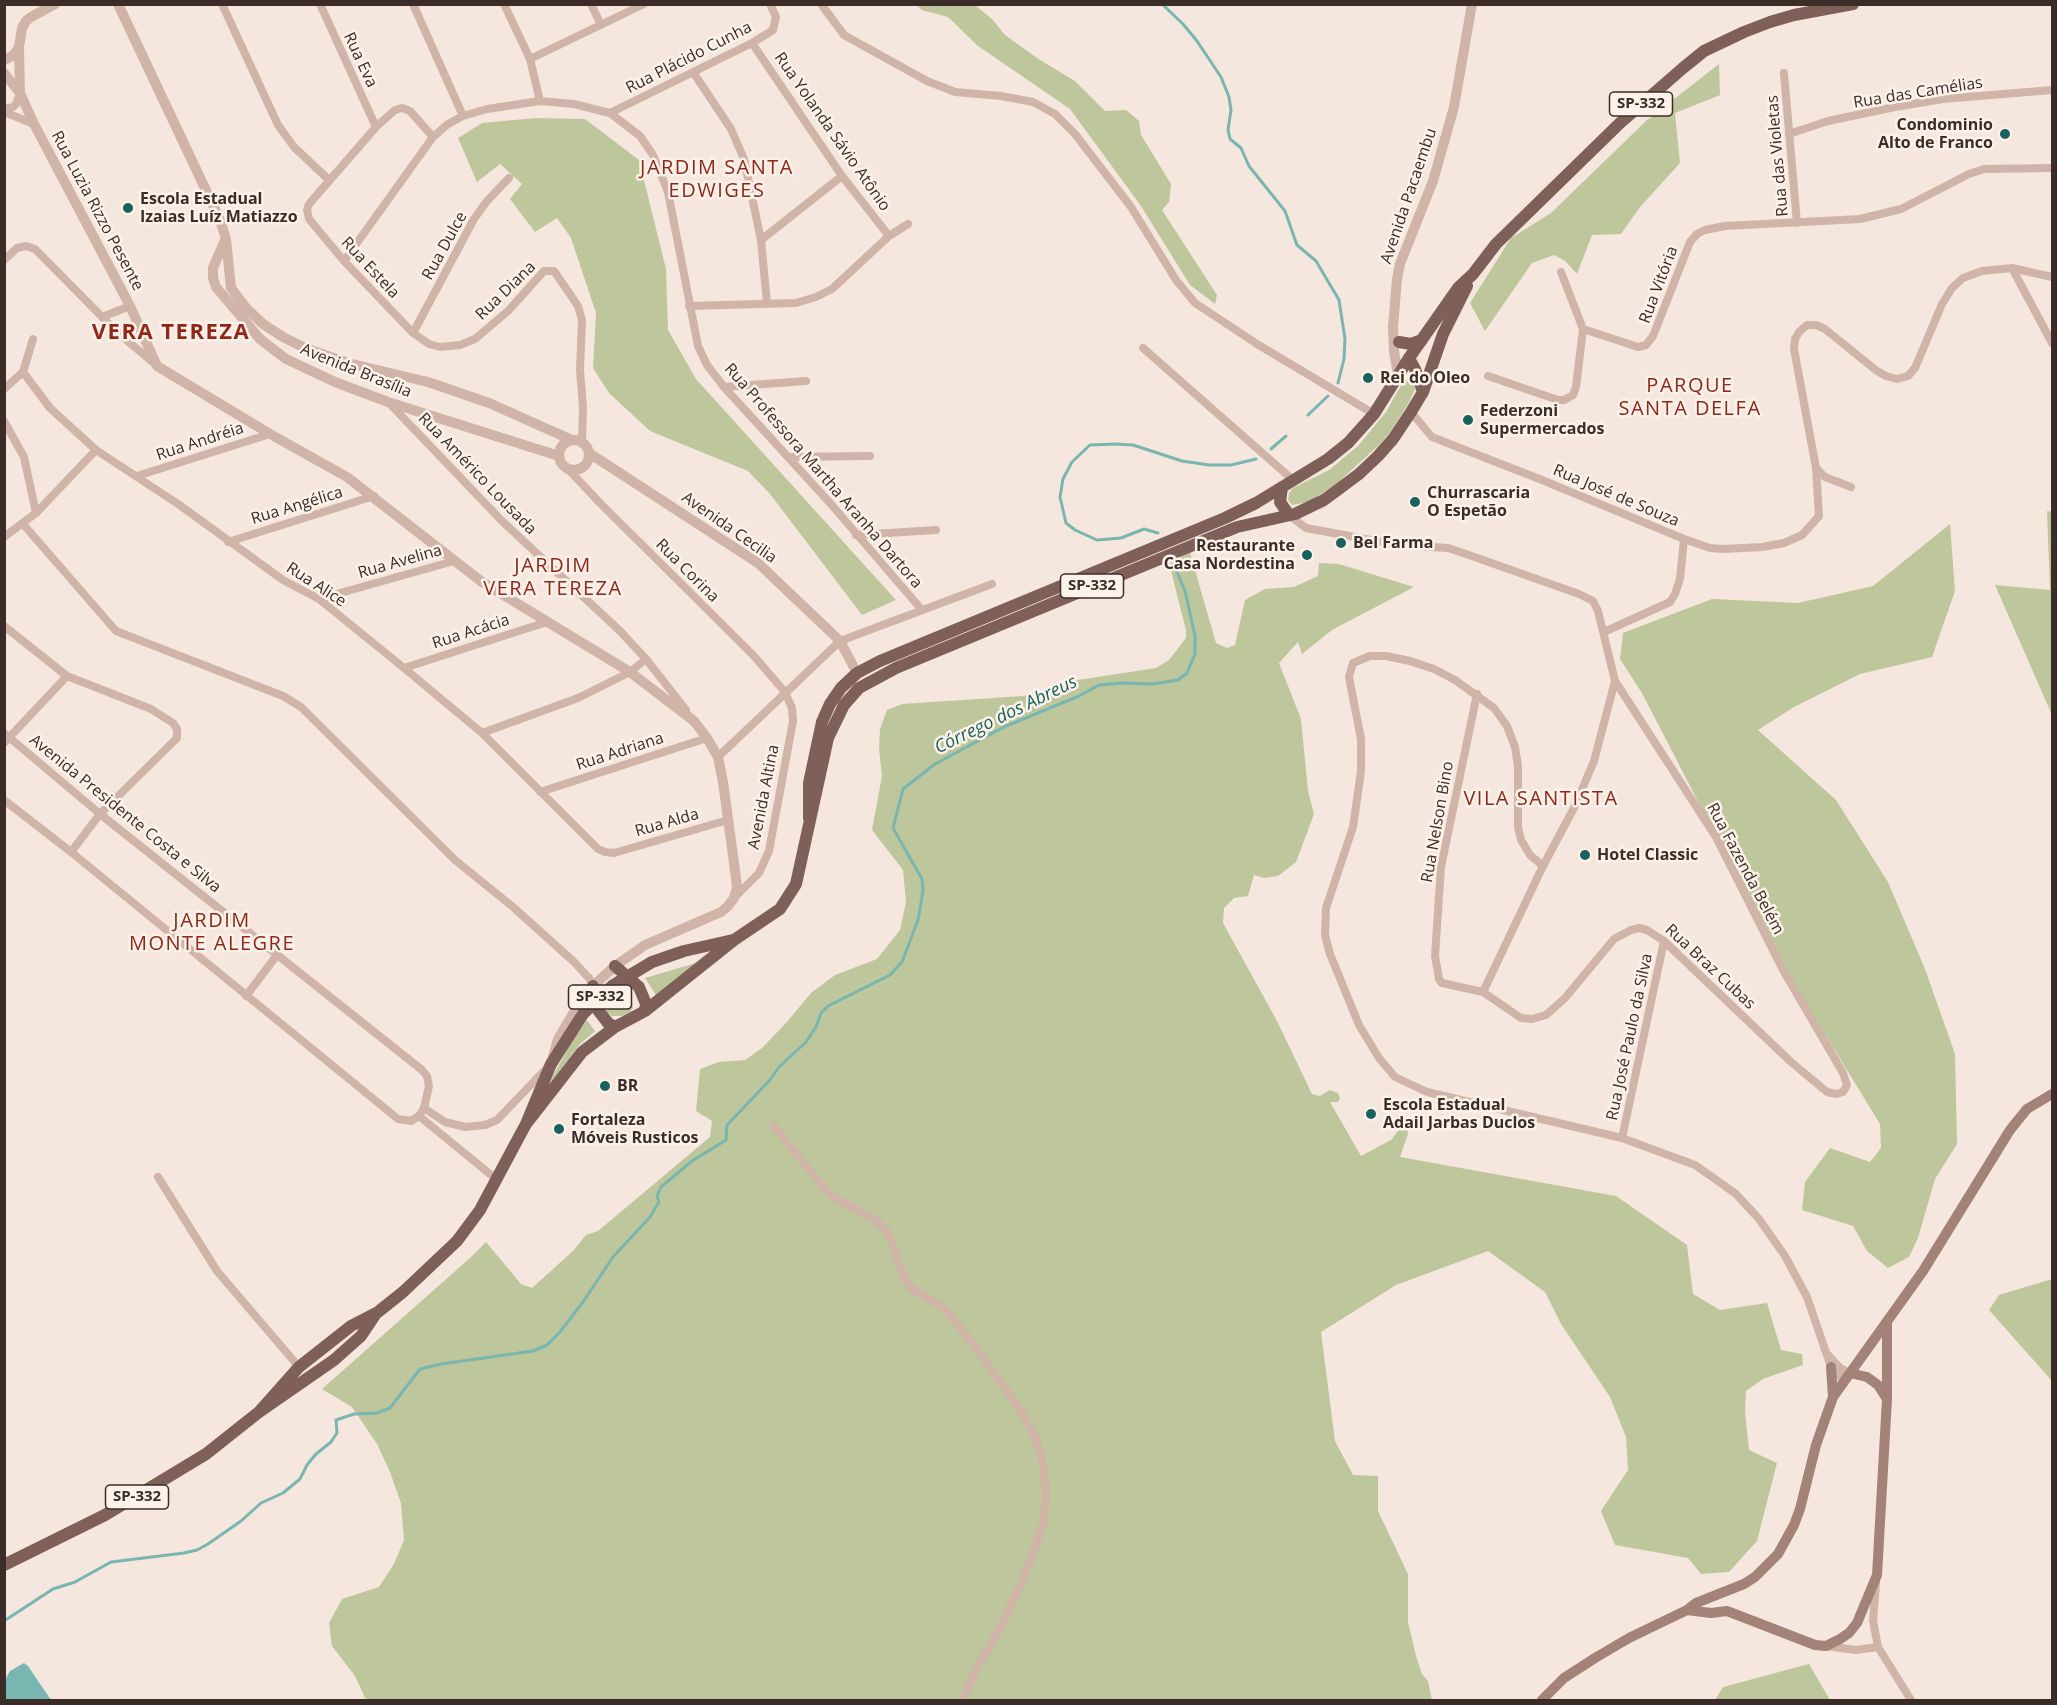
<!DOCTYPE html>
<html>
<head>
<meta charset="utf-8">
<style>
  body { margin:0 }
  #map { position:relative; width:2057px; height:1705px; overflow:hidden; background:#f5e7dd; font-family:"Open Sans",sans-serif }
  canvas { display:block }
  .frame { position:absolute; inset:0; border:6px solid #3b2c28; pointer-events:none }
</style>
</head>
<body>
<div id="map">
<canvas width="2057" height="1705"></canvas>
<div class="frame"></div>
</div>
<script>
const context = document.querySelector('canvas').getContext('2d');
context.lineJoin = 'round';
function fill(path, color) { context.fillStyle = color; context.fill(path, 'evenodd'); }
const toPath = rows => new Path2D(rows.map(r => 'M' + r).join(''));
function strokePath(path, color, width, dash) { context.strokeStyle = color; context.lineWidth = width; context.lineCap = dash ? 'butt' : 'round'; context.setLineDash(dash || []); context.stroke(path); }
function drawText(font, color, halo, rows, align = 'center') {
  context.font = font + ' "Open Sans",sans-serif'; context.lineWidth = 5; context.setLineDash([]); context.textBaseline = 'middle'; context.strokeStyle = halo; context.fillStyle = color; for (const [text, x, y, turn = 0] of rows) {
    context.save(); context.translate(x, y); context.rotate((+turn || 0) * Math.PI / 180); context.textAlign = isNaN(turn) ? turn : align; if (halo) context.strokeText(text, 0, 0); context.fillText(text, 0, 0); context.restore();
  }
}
fill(toPath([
  [916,5,975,5,993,20,1005,35,1040,60,1075,81,1105,111,1126,110,1139,121,1141,135,1171,184,1169,202,1162,210,1217,295,1215,304,1190,285,1141,206,1070,109,978,46,948,17,922,10],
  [1719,64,1720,95,1675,113,1680,163,1640,207,1621,234,1592,235,1577,274,1565,261,1554,255,1532,263,1485,331,1470,303,1511,238,1551,213,1646,121],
  [536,118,585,119,639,160,666,269,668,330,696,379,896,600,862,615,770,494,748,471,650,431,609,393,593,368,596,313,571,238,557,218,535,232,510,199,522,184,500,164,477,182,458,138,482,123],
  [1408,380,1413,381,1415,389,1408,404,1390,432,1379,445,1336,484,1309,502,1292,505,1288,500,1289,493,1293,488,1329,470,1358,446,1386,412,1403,382],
  [2047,511,2052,512,2052,715,1995,585,2050,590],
  [1950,524,1955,591,1932,657,1860,674,1794,707,1758,730,1836,800,1888,882,1925,969,1955,1054,1957,1144,1935,1179,1918,1238,1909,1257,1888,1268,1867,1251,1853,1226,1802,1210,1805,1182,1830,1148,1870,1162,1881,1148,1880,1124,1782,964,1642,693,1620,659,1623,633,1712,599,1798,603,1873,586],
  [1190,553,1216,643,1227,648,1235,645,1245,600,1265,589,1294,587,1318,576,1319,563,1339,564,1414,587,1332,630,1302,654,1298,642,1279,663,1301,719,1308,791,1314,814,1296,862,1278,876,1264,878,1254,875,1248,896,1234,898,1224,908,1223,923,1277,1021,1312,1094,1320,1096,1330,1090,1338,1093,1340,1098,1338,1102,1330,1102,1361,1156,1391,1140,1402,1126,1407,1129,1408,1134,1400,1157,1616,1196,1687,1245,1693,1294,1720,1310,1767,1303,1781,1350,1802,1354,1803,1365,1763,1379,1746,1391,1745,1411,1749,1450,1777,1463,1757,1541,1729,1572,1701,1574,1688,1558,1615,1545,1601,1511,1628,1470,1626,1437,1610,1397,1561,1324,1545,1292,1488,1251,1396,1285,1321,1332,1335,1441,1353,1475,1378,1476,1378,1511,1408,1574,1408,1622,1416,1656,1422,1674,1428,1681,1432,1700,366,1700,355,1676,332,1646,329,1623,342,1599,379,1587,394,1564,404,1540,401,1503,390,1472,377,1444,352,1407,322,1389,470,1258,486,1242,521,1284,532,1288,573,1251,586,1235,598,1231,710,1137,712,1121,696,1111,700,1069,719,1062,745,1060,762,1048,786,1023,811,993,835,975,877,959,900,930,906,902,903,870,872,830,882,776,879,749,880,729,887,710,902,704,1023,696,1043,692,1071,681,1156,668,1169,660,1186,638,1186,630,1169,563],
  [696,963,656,995,645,978],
  [622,993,631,996,633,1008,630,1012,622,1016,612,1016,607,1012,606,1005],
  [587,1020,595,1031,579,1045,545,1090,573,1040],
  [2052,1279,2052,1381,1989,1310,1999,1295],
  [1809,1664,1830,1700,1715,1700,1723,1687]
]), '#bdc79b');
fill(toPath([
  [24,1663,28,1666,51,1700,5,1700,5,1680,10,1671]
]), '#78b6b1');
strokePath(toPath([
  [1162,4,1183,24,1197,41,1221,77,1229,97,1231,110,1228,130,1230,139,1241,148,1249,166,1285,211,1297,245,1316,261,1339,300,1345,339,1344,359,1338,383],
  [1308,415,1328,396],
  [1271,449,1286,436],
  [1158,533,1144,529,1121,538,1097,540,1075,530,1066,523,1060,497,1063,479,1072,462,1090,445,1115,444,1133,445,1182,461,1209,465,1231,465,1256,459],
  [4,1621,53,1589,75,1582,111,1562,184,1553,197,1550,208,1544,241,1521,261,1503,283,1493,300,1479,307,1465,316,1454,331,1442,337,1433,336,1420,354,1414,377,1413,390,1408,420,1369,441,1364,533,1351,547,1345,560,1332,583,1302,613,1257,650,1217,659,1202,657,1196,661,1187,692,1161,726,1140,727,1125,769,1081,779,1067,806,1042,816,1027,821,1013,828,1006,890,975,902,962,918,920,923,891,922,879,893,828,903,789,935,764,1004,727,1079,696,1099,685,1122,683,1152,684,1178,680,1187,673,1195,654,1195,636,1185,591,1174,565]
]), '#78b6b1', 3);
strokePath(toPath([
  [222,4,278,125,294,147,329,180],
  [320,4,376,127],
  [413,4,463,116],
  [504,4,530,59,540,101],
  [591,4,601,25],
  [821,4,844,35,927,81,955,92,1001,96,1033,102,1055,114,1075,134,1131,207,1176,280,1195,303,1257,344,1374,414],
  [752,43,842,176,889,236],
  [530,59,644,4],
  [693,72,731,129,744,159,761,240,767,303],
  [1784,73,1797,223],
  [4,109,13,107,16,104,20,93],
  [4,112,34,124],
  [610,113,752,43,773,30,776,17,770,4],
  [1789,134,1828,121,1895,107,1943,99,2052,90],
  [433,137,410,111,402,108,395,110,376,127,309,204,307,210,309,219,344,261,413,333,429,344,440,347,460,345,475,339,508,311,544,271,554,271,578,306,582,320,580,370,583,407,582,442],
  [761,240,842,176],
  [4,260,17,248,26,246,35,249,118,333,155,364],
  [344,261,433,137,448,124,463,116,487,109,540,101,574,104,610,113,640,136,653,155,668,192,698,346,707,365,724,387,830,503,922,610],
  [2012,268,2052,343],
  [689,306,796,303,816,297,832,289,889,236,908,224],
  [102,317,130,306],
  [1583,329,1638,347,1646,345,1653,336,1690,242,1697,234,1705,230,1725,226,1860,219,1901,209,1969,174,1984,169,2052,168],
  [413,333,474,219,487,201,509,178],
  [1143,348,1293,480],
  [23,372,50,408,96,450,178,504,283,580,319,599,404,668,482,733,598,849,605,852,614,853,728,820],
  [23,372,33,339],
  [1488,376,1558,400,1564,400,1573,395,1576,387,1583,329,1561,272],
  [724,387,806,381],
  [4,389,23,372],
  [390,404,502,521,620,631,646,659,686,710],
  [1411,412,1432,437,1542,480,1684,539,1710,548,1724,549,1762,547,1784,543,1802,535,1819,516,1816,468,1794,349,1795,339,1799,332,1807,325,1816,325,1825,329,1877,371,1886,376,1897,379,1908,376,1915,368,1942,304,1952,288,1963,278,1982,271,2012,268,2052,277],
  [4,421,24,457,36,513],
  [788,457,870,456],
  [1816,468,1825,477,1851,487],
  [568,469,600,503,753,655,785,692,792,708,793,721,769,851,759,873,735,897],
  [137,476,270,434],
  [1289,515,1306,528,1398,545,1448,548,1466,554,1579,594,1593,601,1598,611,1615,681,1594,761,1575,806,1543,866,1483,992],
  [23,524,116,631,283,696,301,707,455,860,513,907,573,961,589,978,593,986],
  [856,535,936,530],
  [4,537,36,513,96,450],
  [228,542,374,496],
  [319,599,454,561],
  [4,626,67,676,151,709,173,723,177,729,177,738,100,814,71,852],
  [1604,632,1670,602,1675,594,1680,579,1684,539],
  [404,668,547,622],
  [1477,694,1441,867,1435,956,1439,979,1442,983,1483,992,1521,1018,1532,1019,1546,1015,1565,998,1614,939,1631,930,1639,928,1647,930,1664,941,1790,1061,1827,1092,1836,1094,1843,1092,1847,1085,1843,1073,1783,970,1716,837,1615,681],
  [4,733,100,814,422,1070,427,1076,429,1086,424,1108,419,1116,411,1121,398,1119,71,852,4,800],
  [482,733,578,698,630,672,646,659],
  [4,743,67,676],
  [718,757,840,641,992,584],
  [540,792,707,738],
  [1543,866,1530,855,1521,840,1518,827,1518,766,1515,747,1507,726,1494,708,1455,680,1434,669,1410,661,1386,656,1370,656,1353,663,1349,677,1361,739,1361,771,1353,827,1326,908,1325,935,1330,954,1359,1025,1379,1058,1395,1077,1427,1092,1622,1138,1695,1165,1715,1179,1736,1194,1759,1219,1785,1256,1807,1297,1831,1367,1835,1374,1845,1379],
  [246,996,277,955],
  [424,1108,445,1122,465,1127,485,1125,497,1120,545,1070],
  [419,1116,496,1179],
  [773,1125,829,1194,878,1222,888,1233,904,1277,911,1288,945,1309,970,1340,1021,1411,1035,1436,1043,1462,1046,1492,1044,1521,1028,1568,1003,1622,974,1674,963,1700],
  [1622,1138,1664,941],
  [158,1177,217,1271,299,1367],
  [1828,1355,1840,1368,1850,1373],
  [1876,1583,1873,1621,1878,1647,1911,1700],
  [1826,1646,1856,1650,1878,1647]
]), '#cfb4a7', 8);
strokePath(toPath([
  [118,4,220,220,226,239,231,288,247,309,263,324,283,337,305,348,348,363,428,382,489,403,572,440],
  [4,60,14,55,19,47],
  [4,73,20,93,34,124,130,306,157,366,270,434,347,477,482,582,630,672,694,721,707,738,718,757,723,782,736,878,737,888,734,898,728,906,721,912,645,945,615,966,593,986,574,1012,558,1039,553,1057],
  [20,93,19,47,22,28,26,21,31,17,55,4],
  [225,240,213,268,213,278,216,287,260,339,286,359,335,382,388,402,559,456],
  [1398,375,1394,351,1393,327,1397,279,1400,264,1433,181,1454,107,1472,4],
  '559 455a15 15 0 1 1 30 0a15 15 0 1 1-30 0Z',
  [589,453,758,563,840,641,857,673]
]), '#cfb4a7', 10);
strokePath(toPath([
  [1831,1367,1833,1397],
  [1850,1373,1867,1377,1878,1385,1887,1399],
  [1687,1610,1711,1613,1727,1611,1815,1645,1826,1646,1840,1639,1849,1633,1857,1623,1877,1575,1887,1399,1887,1321],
  [1542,1700,1564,1678,1595,1658,1629,1638,1687,1610,1696,1603,1744,1584,1755,1577,1778,1554,1794,1525,1800,1509,1816,1445,1833,1397,1923,1271,2010,1130,2027,1109,2052,1094]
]), '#a38278', 10);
strokePath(toPath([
  [1399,342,1411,344,1422,340],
  [1409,358,1415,369,1423,392],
  [1282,487,1280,502,1289,515],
  [809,818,809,783,822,722,830,704,841,688,857,673,880,661,1225,518,1256,503,1328,459,1348,443,1374,414,1409,358,1458,288,1473,274,1496,244,1620,123,1683,68,1704,51,1744,32,1770,22,1794,15,1853,4],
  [615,966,639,987,646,1004,645,1011],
  [593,986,598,1010,608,1023,615,1027],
  [526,1124,582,1052,615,1027,645,1011,734,940,780,909,796,884,828,738,844,705,859,688,896,668,1237,527,1295,514,1324,500,1359,474,1378,456,1393,439,1411,412,1423,392,1443,334,1467,286],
  [259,1412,299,1367,351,1326,378,1312,403,1292,457,1241,480,1210,512,1150,526,1124,551,1064,583,1014,595,1002,612,986,652,962,684,951,733,940],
  [4,1565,105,1515,206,1454,259,1412,334,1360,361,1336,375,1315]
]), '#7f6058', 12);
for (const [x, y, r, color] of [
  [2005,134,6,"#18625d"],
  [128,208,6,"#18625d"],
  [1368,378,6,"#18625d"],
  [1468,420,6,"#18625d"],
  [1415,502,6,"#18625d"],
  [1341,543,6,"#18625d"],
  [1307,555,6,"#18625d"],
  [1585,855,6,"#18625d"],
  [605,1086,6,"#18625d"],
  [1371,1114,6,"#18625d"],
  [559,1129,6,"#18625d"]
]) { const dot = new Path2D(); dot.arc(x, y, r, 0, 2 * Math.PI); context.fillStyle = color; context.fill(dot); strokePath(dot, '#fcf2ea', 2); }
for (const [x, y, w] of [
  [1641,104,63],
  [1092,586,63],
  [600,997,63],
  [137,1497,63]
]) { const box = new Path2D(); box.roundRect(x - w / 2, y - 12, w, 24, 4.5); context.fillStyle = '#fcf2ea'; context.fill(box); strokePath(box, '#3b2c28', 1.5); }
drawText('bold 15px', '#3b2c28', null, [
  ["SP-332",1641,104],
  ["SP-332",1092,586],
  ["SP-332",600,997],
  ["SP-332",137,1497]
]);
drawText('16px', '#3b2c28', '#fcf2ea', [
  ["Rua Plácido Cunha",689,58,-27],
  ["Rua Eva",360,60,65],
  ["Rua das Camélias",1918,93,-9],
  ["Rua Yolanda Sávio Atônio",832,132,55],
  ["Rua das Violetas",1778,156,-95],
  ["Avenida Pacaembu",1409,196,-71],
  ["Rua Luzia Rizzo Pesente",97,211,62],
  ["Rua Dulce",445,246,-61],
  ["Rua Estela",370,268,47],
  ["Rua Vitória",1659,285,-69],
  ["Rua Diana",506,291,-44],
  ["Avenida Brasília",356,371,22],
  ["Rua Andréia",200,442,-18],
  ["Rua Américo Lousada",477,474,46],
  ["Rua Professora Martha Aranha Dartora",823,476,49],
  ["Rua José de Souza",1616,496,23],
  ["Rua Angélica",297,506,-17],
  ["Avenida Cecilia",729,528,35],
  ["Rua Avelina",400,562,-16],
  ["Rua Corina",687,571,45],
  ["Rua Alice",316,585,33],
  ["Rua Acácia",471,632,-18],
  ["Rua Adriana",620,752,-18],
  ["Avenida Altina",764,797,-79],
  ["Avenida Presidente Costa e Silva",125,814,39],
  ["Rua Nelson Bino",1438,822,-80],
  ["Rua Alda",667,823,-16],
  ["Rua Fazenda Belém",1745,869,62],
  ["Rua Braz Cubas",1710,967,43],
  ["Rua José Paulo da Silva",1630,1037,-78]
]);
drawText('bold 16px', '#3b2c28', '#fcf2ea', [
  ["Condominio",1993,125,"right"],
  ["Alto de Franco",1993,143,"right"],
  ["Escola Estadual",140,199],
  ["Izaias Luíz Matiazzo",140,217],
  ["Rei do Oleo",1380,378],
  ["Federzoni",1480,411],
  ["Supermercados",1480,429],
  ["Churrascaria",1427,493],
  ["O Espetão",1427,511],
  ["Bel Farma",1353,543],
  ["Restaurante",1295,546,"right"],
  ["Casa Nordestina",1295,564,"right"],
  ["Hotel Classic",1597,855],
  ["BR",617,1086],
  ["Escola Estadual",1383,1105],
  ["Adail Jarbas Duclos",1383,1123],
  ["Fortaleza",571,1120],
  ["Móveis Rusticos",571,1138]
], 'left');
drawText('italic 18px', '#18625d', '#fcf2ea', [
  ["Córrego dos Abreus",1006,715,-26]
]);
context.letterSpacing = '1.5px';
drawText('20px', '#942517', '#fcf2ea', [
  ["JARDIM SANTA",717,168],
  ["EDWIGES",717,191],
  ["PARQUE",1690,386],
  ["SANTA DELFA",1690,409],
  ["JARDIM",553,566],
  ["VERA TEREZA",553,589],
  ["VILA SANTISTA",1541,799],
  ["JARDIM",212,921],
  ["MONTE ALEGRE",212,944]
]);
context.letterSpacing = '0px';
context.letterSpacing = '1.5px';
drawText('bold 22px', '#942517', '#fcf2ea', [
  ["VERA TEREZA",171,333]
]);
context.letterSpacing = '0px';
</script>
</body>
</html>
